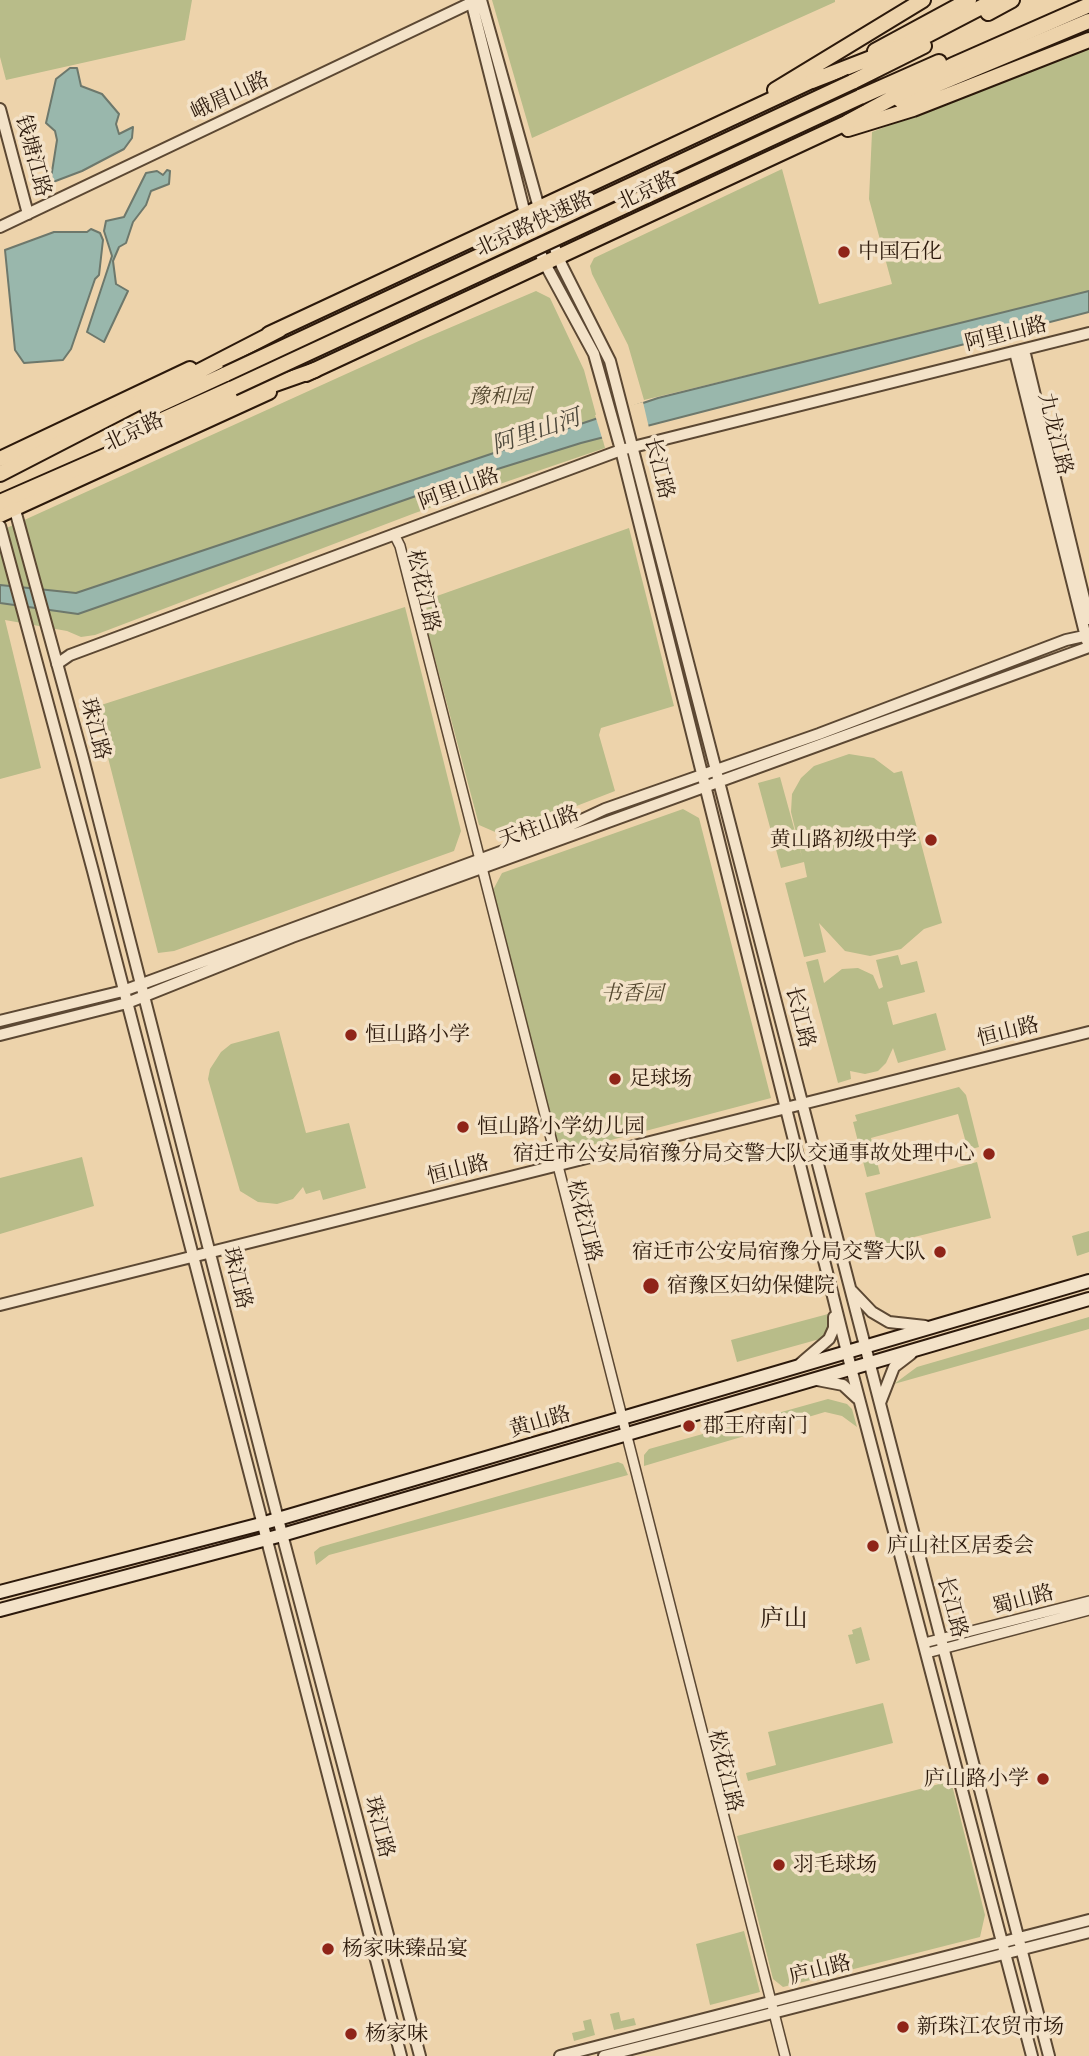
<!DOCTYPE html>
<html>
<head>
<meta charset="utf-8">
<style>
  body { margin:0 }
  canvas { display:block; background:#edd3ab }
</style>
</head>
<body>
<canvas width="1089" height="2056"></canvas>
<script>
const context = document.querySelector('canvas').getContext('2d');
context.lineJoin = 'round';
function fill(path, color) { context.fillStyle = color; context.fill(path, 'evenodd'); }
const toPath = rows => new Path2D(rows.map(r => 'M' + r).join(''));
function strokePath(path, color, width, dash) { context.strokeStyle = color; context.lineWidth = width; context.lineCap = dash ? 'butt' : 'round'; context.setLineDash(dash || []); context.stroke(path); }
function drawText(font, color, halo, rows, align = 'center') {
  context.font = font + ' "Libre Caslon Text","Noto Serif SC",serif'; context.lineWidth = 7; context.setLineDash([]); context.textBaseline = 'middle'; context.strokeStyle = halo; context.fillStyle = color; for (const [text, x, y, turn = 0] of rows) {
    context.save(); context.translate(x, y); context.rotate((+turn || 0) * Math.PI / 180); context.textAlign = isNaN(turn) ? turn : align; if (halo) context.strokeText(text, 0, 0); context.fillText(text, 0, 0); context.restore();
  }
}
fill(toPath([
  [0,0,192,0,185,40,6,80,0,57],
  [492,0,835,0,835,2,532,138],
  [1089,48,1089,293,644,400,628,345,592,274,590,266,594,258,782,169,819,304,892,284,869,199,872,132],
  [536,291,550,298,584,370,605,448,415,513,95,635,81,637,67,631,5,620,41,768,0,779,0,531,421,340],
  [629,528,674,706,601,728,599,735,615,791,502,835,479,825,420,602],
  [405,607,461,831,454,851,174,951,158,953,95,707],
  [849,754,874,758,894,773,902,771,942,923,924,929,901,949,870,956,845,951,819,923,826,952,804,957,785,883,807,877,804,862,781,868,758,783,780,777,802,857,791,812,792,794,801,778,814,766],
  [683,809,699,818,771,1098,573,1150,557,1140,493,890,502,873],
  [898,955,901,965,917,961,925,992,887,1002,893,1025,936,1013,946,1050,898,1063,893,1048,886,1063,878,1071,865,1074,850,1071,851,1079,838,1083,806,962,818,959,824,983,842,969,858,968,873,975,879,989,883,987,876,960],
  [279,1031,306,1133,349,1123,366,1188,323,1200,320,1190,306,1194,303,1187,293,1199,277,1204,258,1202,240,1191,208,1079,210,1069,221,1052,231,1044],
  [959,1087,966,1095,979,1147,968,1150,958,1114,871,1138,880,1174,867,1177,853,1122,857,1121,855,1115],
  [82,1157,94,1206,0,1234,0,1178],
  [977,1162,991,1218,878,1246,865,1193],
  [1089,1231,1089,1252,1077,1256,1072,1236],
  [828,1314,830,1325,827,1337,737,1362,731,1340],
  [1089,1317,1089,1329,894,1384,917,1367],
  [828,1399,847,1404,852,1409,857,1427,842,1416,825,1412,644,1466,644,1455,649,1449],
  [618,1462,623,1464,628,1475,329,1555,316,1565,314,1552,320,1547],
  [861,1627,870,1660,856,1664,848,1635,853,1634,852,1630],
  [883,1703,893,1743,748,1781,746,1773,776,1765,768,1732],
  [951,1781,985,1915,980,1937,783,1987,773,1979,737,1836],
  [744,1931,760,1992,710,2005,696,1944],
  [619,2012,621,2021,634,2018,636,2025,614,2030,610,2014],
  [591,2019,595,2035,574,2041,572,2033,585,2030,583,2021]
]), '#b8bc89');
const water = toPath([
  [70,68,77,68,81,86,102,94,119,114,116,124,119,134,133,127,132,138,124,149,82,171,53,182,51,178,57,140,55,131,46,123,56,79,70,68],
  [167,170,170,171,169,184,151,191,146,205,133,222,126,243,119,247,113,261,116,284,128,291,104,342,87,332,112,256,104,231,106,221,124,217,146,173,157,171,163,175,167,170],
  [91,229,100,233,103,240,99,275,95,279,71,349,63,360,24,363,15,350,5,250,54,232,87,232,91,229],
  [1089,291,1089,312,581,443,459,481,78,614,0,603,0,585,76,593,658,398,1089,291]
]);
fill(water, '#99b7ac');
strokePath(water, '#6d786c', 2);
fill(toPath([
  [643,402,649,428,603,441,595,415]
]), '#edd3ab');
const minor = toPath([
  [394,534,400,546,785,2056],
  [924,1643,1089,1601],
  [927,1653,1089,1610]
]);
const tertiary = toPath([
  [471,0,525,214,544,262,594,354,621,450,851,1368,1032,2056],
  [481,0,539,208,562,266,610,361,1049,2056],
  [0,109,28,214],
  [0,227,477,0],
  [1024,350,1089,619],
  [1015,352,1087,641],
  [15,510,83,758,278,1519,420,2056],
  [0,526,93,871,401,2056],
  [57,664,70,655,621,450,1089,333],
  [0,1021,123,991,560,830,605,809,819,734,1066,640,1089,635],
  [0,1035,127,1003,292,937,1089,647],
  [852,1291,872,1312,889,1322,925,1326],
  [0,1305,1089,1032],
  [801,1363,829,1339,834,1328,834,1317],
  [817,1380,843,1385,857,1398],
  [880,1403,894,1367,911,1354],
  [560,2056,1089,1920],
  [604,2056,1089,1932]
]);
const secondary = toPath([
  [0,1592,261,1524,1089,1281],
  [0,1610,282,1535,1089,1299]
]);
const primary = toPath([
  [875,51,969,0],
  [775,90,923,0],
  [900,100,1089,21],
  [848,129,913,109,1089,40],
  [269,334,822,76],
  [306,374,859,117],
  [0,459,190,369],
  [0,515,269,392]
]);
const trunk = toPath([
  [988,13,1012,0],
  [812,81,920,39,995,0],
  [852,82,924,46],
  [860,97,939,62],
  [848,122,953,65,1089,5],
  [148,410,226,374],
  [151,425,233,388],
  [0,474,279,330],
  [0,502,247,394,315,370]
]);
strokePath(minor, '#5c4833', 12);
strokePath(tertiary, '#5c4833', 14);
strokePath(secondary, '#2c190b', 16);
strokePath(primary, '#2c190b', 18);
strokePath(trunk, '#2c190b', 18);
strokePath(minor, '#f3e2c8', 9);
strokePath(tertiary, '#f3e2c8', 10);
strokePath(secondary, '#f3e2c8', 12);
strokePath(primary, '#edd3ab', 14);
strokePath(trunk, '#edd3ab', 14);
const trunkBridge = toPath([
  [226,374,852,82],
  [233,388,860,97]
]);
strokePath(trunkBridge, '#2c190b', 18, []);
strokePath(trunkBridge, '#edd3ab', 14);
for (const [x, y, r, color] of [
  [844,252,7,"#8f2418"],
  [931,840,7,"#8f2418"],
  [351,1035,7,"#8f2418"],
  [615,1079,7,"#8f2418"],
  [463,1127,7,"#8f2418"],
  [989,1154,7,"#8f2418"],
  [940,1252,7,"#8f2418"],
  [651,1286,9,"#8f2418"],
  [689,1426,7,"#8f2418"],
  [873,1546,7,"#8f2418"],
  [1043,1779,7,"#8f2418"],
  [779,1865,7,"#8f2418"],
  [328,1949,7,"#8f2418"],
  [903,2027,7,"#8f2418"],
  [351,2034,7,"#8f2418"]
]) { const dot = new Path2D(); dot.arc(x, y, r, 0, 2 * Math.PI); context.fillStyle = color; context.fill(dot); strokePath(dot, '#f3e2c8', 2.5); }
drawText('21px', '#2c190b', '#f3e2c8', [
  ["峨眉山路",230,96,-25],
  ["钱塘江路",33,156,75],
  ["北京路",647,191,-25],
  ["北京路快速路",534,224,-25],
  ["阿里山路",1006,334,-14],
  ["北京路",134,432,-25],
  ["九龙江路",1055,434,76],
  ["长江路",659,468,76],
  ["阿里山路",459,489,-20],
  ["松花江路",423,591,77],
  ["珠江路",95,729,75],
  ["天柱山路",539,827,-20],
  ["长江路",800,1017,76],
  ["恒山路",1008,1032,-14],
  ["恒山路",458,1170,-14],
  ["松花江路",584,1221,76],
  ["珠江路",237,1278,76],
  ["黄山路",540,1422,-16],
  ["蜀山路",1023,1600,-15],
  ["长江路",952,1607,75],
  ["松花江路",725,1771,76],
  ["珠江路",379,1827,75],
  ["庐山路",820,1970,-14]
]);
drawText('21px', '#2c190b', '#f3e2c8', [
  ["中国石化",858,252],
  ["黄山路初级中学",917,840,"right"],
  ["恒山路小学",365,1035],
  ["足球场",629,1079],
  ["恒山路小学幼儿园",477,1127],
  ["宿迁市公安局宿豫分局交警大队交通事故处理中心",975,1154,"right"],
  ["宿迁市公安局宿豫分局交警大队",926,1252,"right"],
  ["宿豫区妇幼保健院",667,1286],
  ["郡王府南门",703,1426],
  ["庐山社区居委会",887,1546],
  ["庐山路小学",1029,1779,"right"],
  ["羽毛球场",793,1865],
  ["杨家味臻品宴",342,1949],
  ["新珠江农贸市场",917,2027],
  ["杨家味",365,2034]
], 'left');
drawText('italic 21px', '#564a31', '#f3e2c8', [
  ["豫和园",500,397],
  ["书香园",632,994]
]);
drawText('italic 23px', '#4d483b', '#f3e2c8', [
  ["阿里山河",536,432,-19]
]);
drawText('24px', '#2c190b', '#f3e2c8', [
  ["庐山",784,1619]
]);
</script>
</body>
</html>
